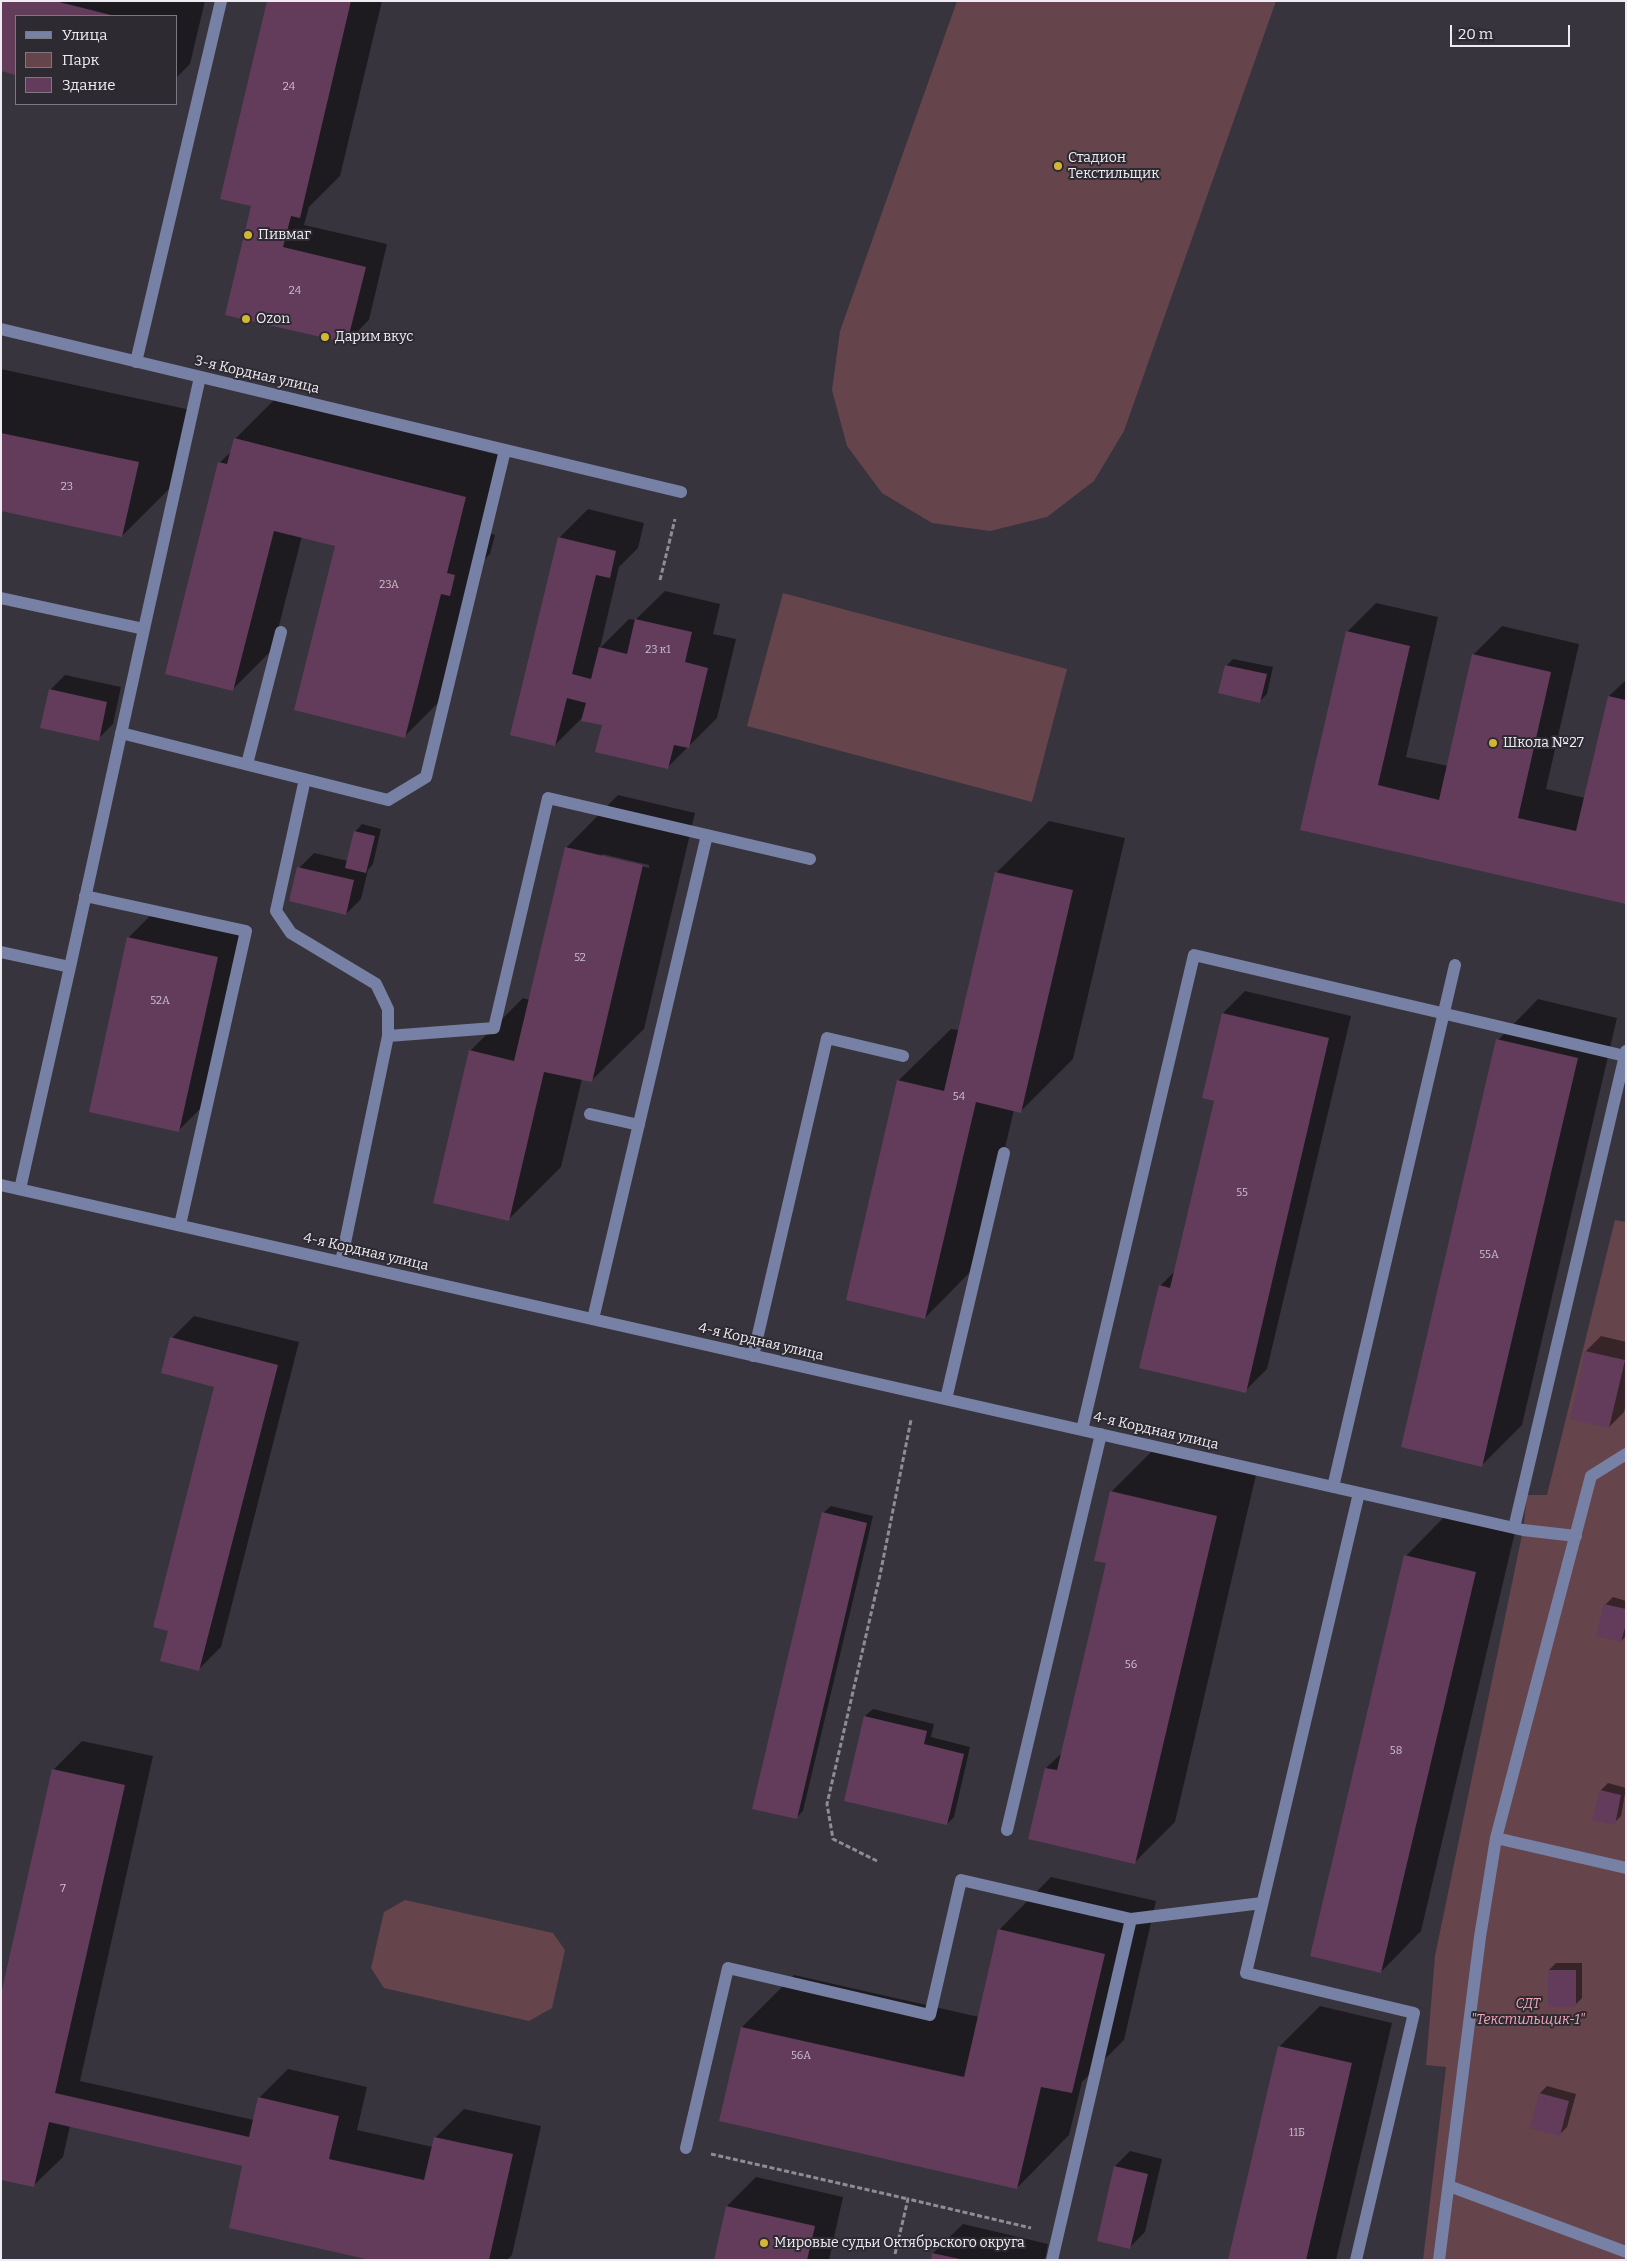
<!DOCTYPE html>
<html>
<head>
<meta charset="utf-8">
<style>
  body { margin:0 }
  #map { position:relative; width:1627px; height:2261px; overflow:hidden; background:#38343d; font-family:Bitter,serif }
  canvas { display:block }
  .frame { position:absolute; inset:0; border:2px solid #eeecf2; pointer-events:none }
  .legend { position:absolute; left:15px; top:15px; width:162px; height:90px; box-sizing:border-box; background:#2e2a32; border:1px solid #7b787f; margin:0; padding:6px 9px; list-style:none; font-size:15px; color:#eeecf2 }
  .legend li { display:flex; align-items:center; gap:10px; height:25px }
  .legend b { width:25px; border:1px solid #7b787f }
  .scale { position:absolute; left:1450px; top:25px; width:120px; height:22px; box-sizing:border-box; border:2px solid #eeecf2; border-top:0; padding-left:6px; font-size:15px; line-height:18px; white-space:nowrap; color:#eeecf2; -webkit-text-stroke:4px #2e2a32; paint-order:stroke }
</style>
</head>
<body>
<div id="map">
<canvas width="1627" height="2261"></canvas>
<div class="frame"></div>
<ul class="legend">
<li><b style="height:6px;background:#7780a5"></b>Улица</li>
<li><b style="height:14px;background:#65444b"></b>Парк</li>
<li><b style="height:14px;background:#623c5a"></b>Здание</li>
</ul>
<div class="scale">20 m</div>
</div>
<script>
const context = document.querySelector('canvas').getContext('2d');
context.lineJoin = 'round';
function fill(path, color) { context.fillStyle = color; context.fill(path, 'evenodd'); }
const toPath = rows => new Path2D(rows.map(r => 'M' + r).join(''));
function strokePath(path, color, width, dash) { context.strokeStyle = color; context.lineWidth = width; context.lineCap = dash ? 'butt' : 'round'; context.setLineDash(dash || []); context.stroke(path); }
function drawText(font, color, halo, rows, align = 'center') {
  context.font = font + ' Bitter,serif'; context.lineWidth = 4; context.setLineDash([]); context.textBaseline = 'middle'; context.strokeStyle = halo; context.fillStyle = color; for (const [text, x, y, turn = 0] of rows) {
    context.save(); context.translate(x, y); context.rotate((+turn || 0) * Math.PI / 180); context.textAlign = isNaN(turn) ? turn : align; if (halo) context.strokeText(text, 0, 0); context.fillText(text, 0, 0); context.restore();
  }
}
fill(toPath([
  [957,1,1276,1,1124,431,1094,481,1047,517,990,531,932,523,882,493,847,446,832,390,840,331],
  [783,593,1067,669,1032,802,747,726],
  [1615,1220,1626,1222,1626,2260,1423,2260,1446,2067,1426,2065,1435,1956,1523,1530,1527,1495,1547,1495],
  [405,1900,553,1933,565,1950,552,2008,529,2021,384,1988,371,1968,384,1912]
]), '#65444b');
fill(toPath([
  [1,1,205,1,190,64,176,78,176,16,16,16,16,73,1,70],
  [268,1,382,1,340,176,309,207,304,225,387,244,369,320,347,342,252,207],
  [1,369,191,410,174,484,122,536,1,510],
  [275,399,506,457,486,532,495,535,490,554,478,566,445,696,404,737,337,545,302,536,273,649,232,690,219,463,232,451,235,439],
  [588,509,644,523,638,548,619,567,600,648,629,619,635,620,665,591,720,604,713,634,736,639,717,718,667,768,603,724,584,716,555,745,559,538],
  [1376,603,1438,617,1406,757,1448,766,1473,655,1502,626,1579,644,1546,789,1585,798,1609,696,1626,680,1626,903,1302,829,1347,632],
  [1233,659,1273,667,1267,694,1260,701,1226,666],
  [65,675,121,687,113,724,98,739,50,690],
  [618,795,695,813,644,1029,591,1081,582,1079,561,1167,509,1219,470,1051,523,998,530,1000,566,848],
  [602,854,649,865,649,868,602,857],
  [1049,821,1125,838,1073,1059,1020,1112,1014,1110,977,1265,925,1318,898,1081,951,1029,959,1030,996,873],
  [362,824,381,829,373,864,368,870,361,899,346,914,299,868,314,853,348,861,355,832],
  [150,916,239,935,201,1108,179,1130,128,938],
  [1245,991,1351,1016,1267,1369,1245,1391,1160,1286,1176,1270,1216,1100,1223,1013],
  [1538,999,1617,1018,1522,1425,1481,1466,1498,1040],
  [194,1316,299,1342,221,1647,199,1669,170,1630,216,1386,172,1338],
  [1601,1336,1626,1342,1626,1403,1624,1412,1609,1427,1571,1418,1586,1351],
  [1152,1451,1256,1475,1175,1822,1134,1863,1046,1768,1062,1753,1107,1562,1111,1492],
  [831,1506,873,1516,803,1811,796,1818,823,1513],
  [1446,1515,1515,1532,1421,1931,1381,1972,1406,1556],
  [1613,1597,1626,1601,1626,1636,1621,1641,1605,1605],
  [873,1709,934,1724,931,1737,970,1747,954,1817,947,1824,845,1800,865,1716],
  [82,1741,153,1756,80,2081,254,2120,259,2098,288,2069,367,2087,357,2130,433,2147,435,2138,464,2109,541,2126,512,2255,507,2260,375,2260,245,2162,70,2126,63,2157,33,2186,53,1770],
  [1608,1783,1626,1788,1621,1816,1614,1823,1601,1790],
  [1051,1877,1156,1901,1124,2040,1082,2082,1069,2135,1017,2188,742,2027,794,1975,979,2017,999,1930],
  [1556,1963,1582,1963,1582,1998,1575,2005,1549,1970],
  [1320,2006,1392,2023,1336,2260,1229,2260,1279,2047],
  [1547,2086,1576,2094,1567,2127,1560,2134,1540,2093],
  [1130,2151,1162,2159,1145,2232,1130,2247,1098,2240,1115,2166],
  [756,2177,843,2197,829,2260,715,2260,727,2206],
  [963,2224,1048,2244,1045,2260,932,2260,933,2253]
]), '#0007');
fill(toPath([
  [1,1,55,1,115,16,16,16,16,75,1,71],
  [267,1,351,1,300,218,291,216,283,247,366,267,347,343,225,315,251,206,220,199],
  [1,433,139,462,122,537,1,511],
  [234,438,466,497,447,573,455,575,450,596,441,594,405,738,294,710,335,546,274,531,233,691,165,674,218,462,227,464],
  [558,537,616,551,610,578,596,575,572,674,591,679,599,647,627,654,635,619,692,632,685,662,708,668,689,748,674,745,668,769,595,752,602,725,581,721,586,703,567,698,555,746,510,735],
  [1346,631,1410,646,1378,785,1439,800,1472,654,1551,672,1518,818,1576,831,1608,696,1626,700,1626,904,1300,830],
  [1225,665,1267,674,1260,703,1218,693],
  [49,689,107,702,99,741,40,728],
  [354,831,375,836,366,873,345,868],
  [565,847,643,865,592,1082,544,1072,509,1221,433,1203,469,1050,514,1061],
  [297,867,354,880,346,915,289,901],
  [995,872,1073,890,1021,1113,976,1102,925,1319,846,1300,897,1080,944,1091],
  [127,937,218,957,179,1132,89,1112],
  [1222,1013,1329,1038,1246,1393,1139,1368,1159,1285,1170,1288,1214,1101,1202,1098],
  [1496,1039,1578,1058,1482,1467,1401,1447],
  [170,1337,278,1365,199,1671,160,1661,168,1631,153,1627,214,1387,161,1373],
  [1585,1351,1625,1360,1609,1428,1570,1419],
  [1110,1491,1217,1516,1135,1864,1028,1839,1045,1768,1057,1770,1106,1563,1094,1561],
  [822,1512,867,1523,797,1819,752,1809],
  [1404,1555,1476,1572,1381,1973,1310,1956],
  [1604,1604,1626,1609,1626,1624,1621,1642,1596,1636],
  [864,1716,927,1731,924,1744,964,1754,947,1825,844,1801],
  [52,1769,125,1785,55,2093,249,2137,258,2097,339,2116,329,2159,424,2180,434,2137,513,2154,489,2260,370,2260,229,2228,242,2166,49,2122,34,2187,1,2180,1,1994],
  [1600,1790,1621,1795,1615,1825,1592,1820],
  [998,1929,1105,1954,1072,2093,1041,2087,1017,2189,719,2121,741,2027,964,2077],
  [1548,1970,1576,1970,1576,2007,1548,2007],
  [1278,2046,1352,2063,1306,2260,1228,2260],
  [1539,2093,1569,2101,1560,2136,1530,2128],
  [1114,2166,1148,2174,1130,2249,1097,2241],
  [726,2206,815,2226,807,2260,714,2260],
  [932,2253,960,2259,960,2260,931,2260]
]), '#623c5a');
strokePath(toPath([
  [660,580,675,519],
  [877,1861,833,1839,827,1804,880,1575,911,1420],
  [711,2154,908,2199],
  [895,2254,908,2199,1031,2228]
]), '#8f8c94', 3, [5, 2.5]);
strokePath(toPath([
  [1,329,681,492],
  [136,362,221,1],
  [1,598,144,629,200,377],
  [121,733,388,800,426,777,505,450],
  [247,764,281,632],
  [305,779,276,911,291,933,376,984,388,1009,388,1036,341,1262],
  [85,896,246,931,180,1225,173,1224],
  [1,952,70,967,20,1189],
  [70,967,144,629],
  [388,1036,494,1028,548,798,810,859],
  [590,1114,639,1125],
  [1,1185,1523,1530,1576,1536],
  [593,1319,707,835],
  [753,1356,827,1038,903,1056],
  [946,1399,1004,1153],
  [1082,1430,1194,955,1625,1056],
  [1333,1487,1455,965],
  [1514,1528,1626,1051],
  [1007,1830,1101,1434],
  [1496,1838,1626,1868],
  [686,2148,728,1968,930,2015,961,1880,1131,1919,1262,1903],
  [1449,2186,1626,2252],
  [1052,2260,1131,1919],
  [1356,2260,1414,2013,1246,1973,1359,1493],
  [1439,2260,1480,1937,1496,1838,1591,1476,1626,1454]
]), '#7780a5', 12);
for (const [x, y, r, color] of [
  [1058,166,5,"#d4b635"],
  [248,235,5,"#d4b635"],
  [246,319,5,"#d4b635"],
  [325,337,5,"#d4b635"],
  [1493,743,5,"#d4b635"],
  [764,2243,5,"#d4b635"]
]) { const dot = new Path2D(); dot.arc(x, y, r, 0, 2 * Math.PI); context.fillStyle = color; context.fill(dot); strokePath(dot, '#2e2a32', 2); }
drawText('11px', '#cbc0cc', null, [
  ["24",289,87],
  ["24",295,291],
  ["23",67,487],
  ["23А",389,585],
  ["23 к1",658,650],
  ["52",580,958],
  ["52А",160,1001],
  ["54",959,1097],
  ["55",1242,1193],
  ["55А",1489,1255],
  ["56",1131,1665],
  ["58",1396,1751],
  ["7",63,1889],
  ["56А",801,2056],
  ["11Б",1297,2133]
]);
drawText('14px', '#eeecf2', '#2e2a32', [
  ["Стадион",1068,158],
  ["Текстильщик",1068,174],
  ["Пивмаг",258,235],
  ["Ozon",256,319],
  ["Дарим вкус",335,337],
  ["Школа №27",1503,743],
  ["Мировые судьи Октябрьского округа",774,2243]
], 'left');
drawText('14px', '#eeecf2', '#2e2a32', [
  ["3-я Кордная улица",257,375,13],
  ["4-я Кордная улица",366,1252,13],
  ["4-я Кордная улица",761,1342,13],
  ["4-я Кордная улица",1156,1431,13]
]);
drawText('italic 14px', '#f7a5b8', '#2e2a32', [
  ["СДТ",1528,2004],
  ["\"Текстильщик-1\"",1528,2020]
]);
</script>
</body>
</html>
